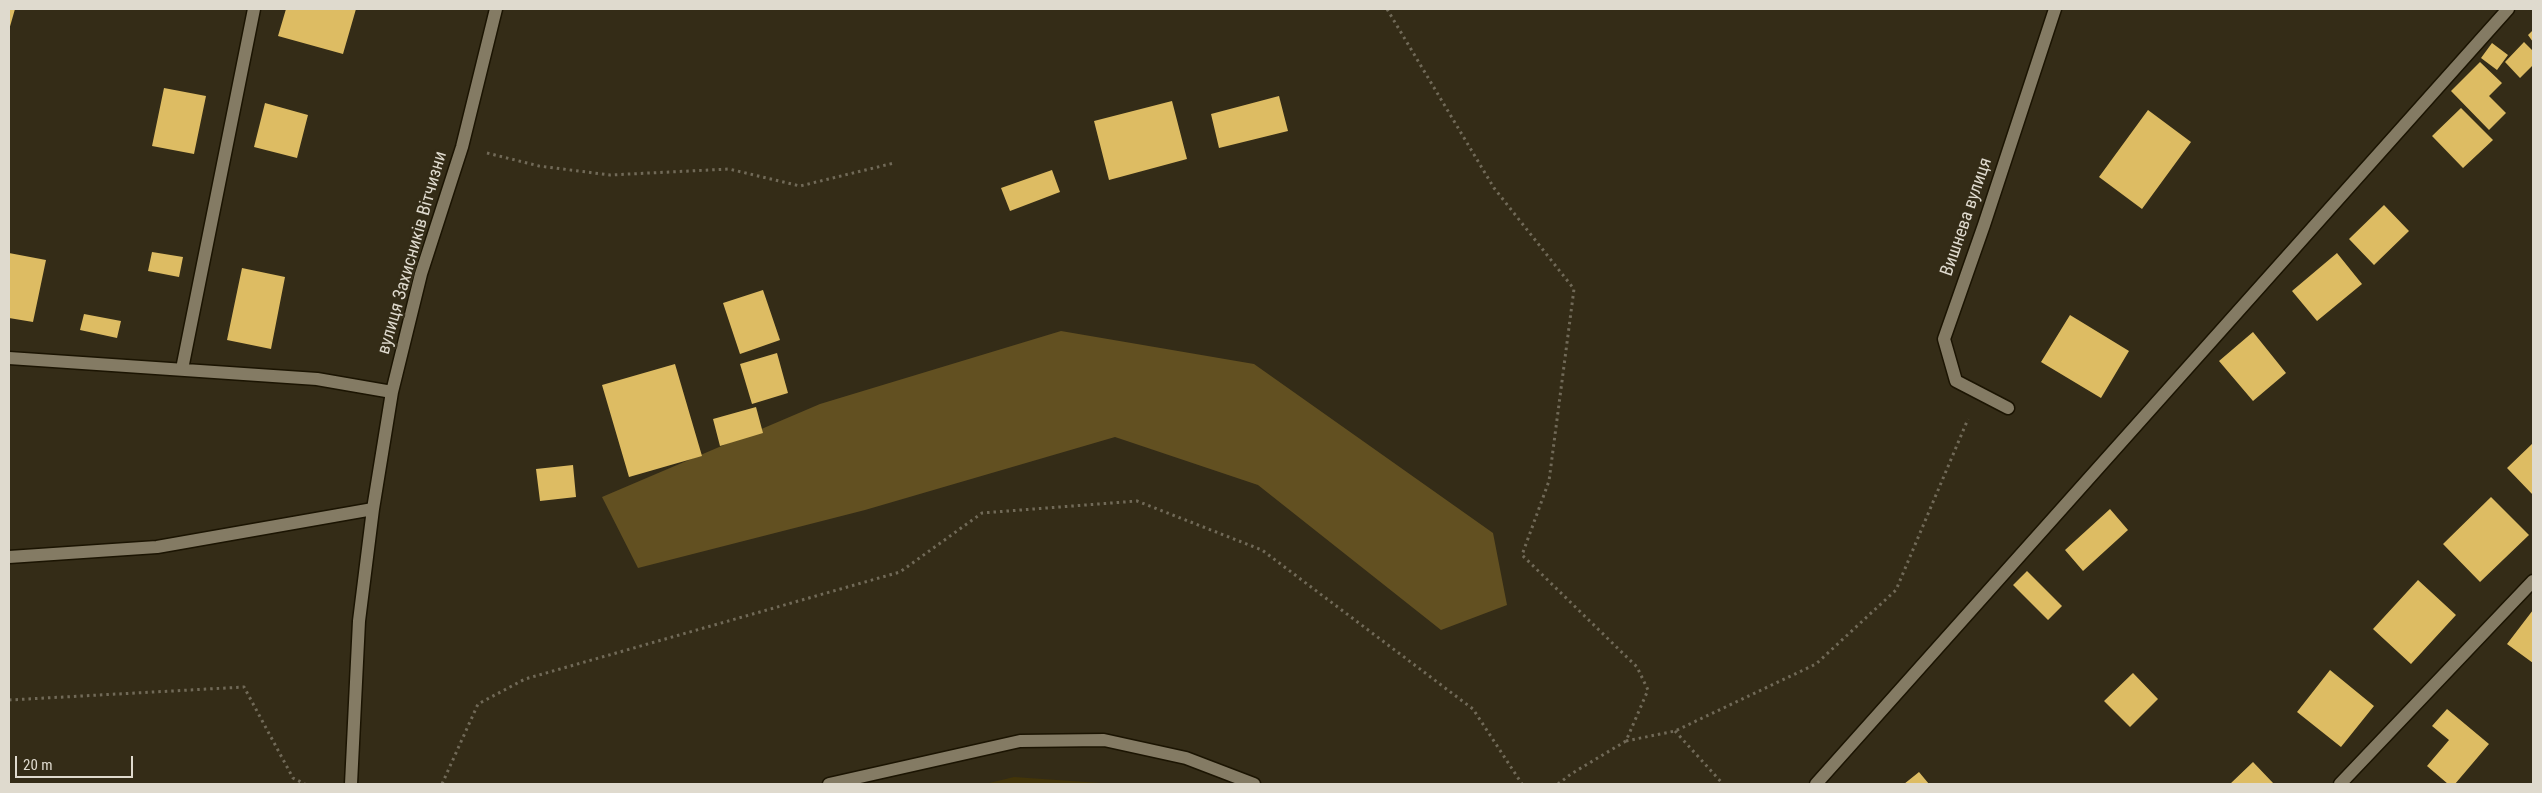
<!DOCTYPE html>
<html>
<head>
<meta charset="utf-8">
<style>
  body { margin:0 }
  #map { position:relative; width:2542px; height:793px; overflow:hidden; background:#342c17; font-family:"Roboto Condensed",sans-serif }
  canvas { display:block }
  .frame { position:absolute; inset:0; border:10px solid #dfdace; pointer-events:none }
  .scale { position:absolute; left:15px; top:756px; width:118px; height:22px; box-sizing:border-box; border:2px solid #dfdace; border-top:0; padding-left:6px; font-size:15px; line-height:18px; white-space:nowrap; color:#dfdace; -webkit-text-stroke:4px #342c17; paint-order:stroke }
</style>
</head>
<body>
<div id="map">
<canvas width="2542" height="793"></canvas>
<div class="frame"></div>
<div class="scale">20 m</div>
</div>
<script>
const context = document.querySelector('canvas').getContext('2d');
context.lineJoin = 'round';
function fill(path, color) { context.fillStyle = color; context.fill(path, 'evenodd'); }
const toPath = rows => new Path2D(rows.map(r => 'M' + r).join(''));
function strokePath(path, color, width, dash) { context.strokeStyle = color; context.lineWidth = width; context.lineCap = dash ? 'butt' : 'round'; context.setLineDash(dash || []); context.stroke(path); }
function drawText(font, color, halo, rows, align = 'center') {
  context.font = font + ' "Roboto Condensed",sans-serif'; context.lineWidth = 5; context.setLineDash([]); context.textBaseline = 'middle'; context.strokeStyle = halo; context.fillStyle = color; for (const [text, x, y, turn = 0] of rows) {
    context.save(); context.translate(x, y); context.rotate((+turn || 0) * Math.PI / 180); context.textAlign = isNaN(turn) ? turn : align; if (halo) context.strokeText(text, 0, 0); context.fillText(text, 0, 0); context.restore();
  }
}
fill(toPath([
  [1014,777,1100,783,1105,784,985,784]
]), '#433509');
fill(toPath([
  [1061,331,1254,364,1493,533,1507,605,1441,630,1258,485,1115,437,865,510,638,568,602,497,820,404]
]), '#625021');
fill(toPath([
  [9,9,15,9,9,30],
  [286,9,356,9,343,54,278,36],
  [2533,30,2533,42,2528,35],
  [2524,42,2533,51,2533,65,2520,78,2505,62],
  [2492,43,2508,55,2497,70,2481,58],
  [2480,62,2502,83,2489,96,2506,113,2489,130,2451,91],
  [164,88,206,96,194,154,152,146],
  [1279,96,1288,131,1219,148,1211,114],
  [1172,101,1187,159,1109,180,1094,121],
  [265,103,308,115,297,158,254,147],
  [2461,108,2493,140,2463,168,2432,136],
  [2148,110,2191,142,2142,209,2099,177],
  [1052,170,1060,192,1010,211,1001,188],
  [2384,205,2409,231,2374,265,2349,239],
  [152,252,183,257,179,277,148,271],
  [9,253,46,260,33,322,9,318],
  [2337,253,2362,284,2317,321,2292,291],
  [242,268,285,277,271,349,227,340],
  [763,290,780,340,740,354,723,303],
  [84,314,121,321,117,338,80,330],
  [2070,315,2129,351,2101,398,2041,362],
  [2253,332,2286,373,2253,401,2219,361],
  [777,353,788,393,752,404,740,364],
  [675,364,702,456,629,477,602,385],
  [756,407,763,433,720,446,713,419],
  [2533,443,2533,495,2507,468],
  [573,465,576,497,540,501,536,469],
  [2491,497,2529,535,2480,582,2443,544],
  [2110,509,2128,530,2083,571,2065,550],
  [2027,571,2062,606,2048,620,2013,585],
  [2418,580,2456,615,2411,664,2373,629],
  [2533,610,2533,663,2507,644],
  [2330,670,2374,706,2341,747,2297,712],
  [2133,673,2158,699,2130,727,2104,701],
  [2447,709,2489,744,2455,784,2448,784,2427,766,2449,740,2432,726],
  [2253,762,2274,784,2230,784],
  [1919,772,1929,784,1904,784]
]), '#ddbc63');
const minor = toPath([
  [9,358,317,379,392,392],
  [182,369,254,9],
  [2008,408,1956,381,1944,339,1984,225,2055,9],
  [9,557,157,547,373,509],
  [351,784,359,621,373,509,392,392,421,274,462,147,496,9],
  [829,784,1020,741,1104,740,1186,758,1254,784],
  [1816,784,2508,9],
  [2340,784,2533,581]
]);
strokePath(minor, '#1b1402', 15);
strokePath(toPath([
  [1387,9,1494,188,1574,289,1549,481,1522,555,1637,667,1648,690,1626,741,1571,774,1558,784],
  [487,153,539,166,610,175,729,169,800,186,894,163],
  [9,700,244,687,293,778,305,784],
  [1675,731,1723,784],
  [1626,741,1675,731,1816,664,1896,590,1968,419],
  [442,784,478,704,525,679,900,572,982,513,1137,501,1262,550,1473,709,1522,784]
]), '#716a58', 3, [2.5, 4]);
strokePath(minor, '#847b64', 12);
drawText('18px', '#dfdace', '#342c17', [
  ["Вишнева вулиця",1967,217,-71],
  ["вулиця Захисників Вітчизни",413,253,-74]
]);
</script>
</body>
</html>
